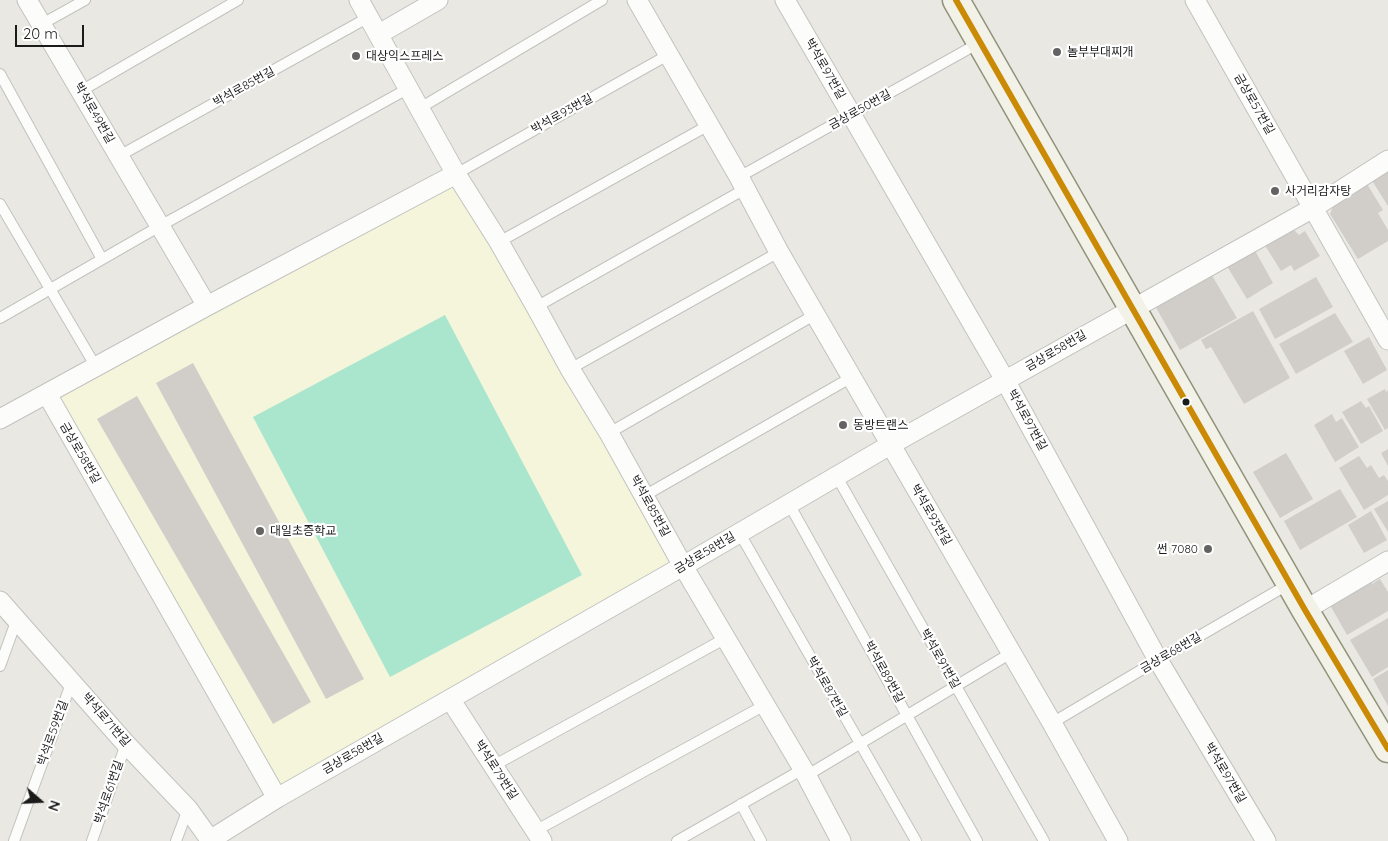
<!DOCTYPE html>
<html>
<head>
<meta charset="utf-8">
<style>
  body { margin:0 }
  #map { position:relative; width:1388px; height:841px; overflow:hidden; background:#eae8e2; font-family:Quicksand,sans-serif }
  canvas { display:block }
  .north { position:absolute; left:15px; top:776px; width:50px; height:50px; -webkit-text-stroke:4px #fff; paint-order:stroke; rotate:109deg; font-size:14px; font-weight:700; line-height:20px; text-align:center; color:#1b1b1b }
  .north::after { content:''; display:block; margin:auto; width:18px; height:22px; background:#1b1b1b; clip-path:polygon(50% 0,100% 100%,50% 72%,0 100%) }
  .scale { position:absolute; left:15px; top:25px; width:69px; height:22px; box-sizing:border-box; border:2px solid #1b1b1b; border-top:0; padding-left:6px; font-size:15px; line-height:18px; white-space:nowrap; color:#1b1b1b; -webkit-text-stroke:4px #fff; paint-order:stroke }
</style>
</head>
<body>
<div id="map">
<canvas width="1388" height="841"></canvas>
<div class="north">N</div>
<div class="scale">20 m</div>
</div>
<script>
const context = document.querySelector('canvas').getContext('2d');
context.lineJoin = 'round';
function fill(path, color) { context.fillStyle = color; context.fill(path, 'evenodd'); }
const toPath = rows => new Path2D(rows.map(r => 'M' + r).join(''));
function strokePath(path, color, width, dash) { context.strokeStyle = color; context.lineWidth = width; context.lineCap = dash ? 'butt' : 'round'; context.setLineDash(dash || []); context.stroke(path); }
function drawText(font, color, halo, rows, align = 'center') {
  context.font = font + ' Quicksand,"Noto Sans KR",sans-serif'; context.lineWidth = 4.5; context.setLineDash([]); context.textBaseline = 'middle'; context.strokeStyle = halo; context.fillStyle = color; for (const [text, x, y, turn = 0] of rows) {
    context.save(); context.translate(x, y); context.rotate((+turn || 0) * Math.PI / 180); context.textAlign = isNaN(turn) ? turn : align; if (halo) context.strokeText(text, 0, 0); context.fillText(text, 0, 0); context.restore();
  }
}
fill(toPath([
  [456,181,673,563,277,798,51,396]
]), '#f5f5dc');
fill(toPath([
  [445,315,582,575,390,677,253,417]
]), '#aae6ce');
fill(toPath([
  [1388,171,1388,206,1371,179],
  [1367,184,1383,210,1378,213,1388,230,1388,241,1358,259,1330,214,1335,201],
  [1294,230,1299,235,1305,231,1320,256,1294,271,1291,265,1281,271,1264,244,1289,231],
  [1253,247,1273,283,1247,299,1225,263],
  [1210,272,1237,318,1180,350,1154,304],
  [1316,277,1333,307,1275,339,1259,309],
  [1253,311,1290,378,1244,404,1211,347,1206,349,1201,340],
  [1335,313,1353,342,1296,374,1279,344],
  [1369,337,1387,370,1363,384,1344,351],
  [193,363,364,679,326,699,156,383],
  [1385,389,1386,392,1388,390,1388,428,1385,430,1367,399],
  [137,396,311,702,273,724,97,419],
  [1361,401,1366,408,1369,406,1383,431,1361,444,1342,412],
  [1332,414,1336,422,1342,418,1359,447,1335,462,1314,425],
  [1388,449,1388,466,1381,453],
  [1286,453,1313,499,1280,518,1253,472],
  [1359,456,1367,468,1371,465,1379,478,1384,475,1388,481,1388,495,1364,510,1339,468],
  [1340,489,1357,517,1300,550,1284,521],
  [1388,501,1388,532,1374,509],
  [1371,511,1387,540,1364,553,1348,525],
  [1380,579,1388,592,1388,611,1347,635,1330,605,1371,581,1372,584],
  [1388,618,1388,667,1372,677,1350,640],
  [1388,670,1388,706,1373,679]
]), '#d1cec9');
const lane = toPath([
  [42,24,85,0],
  [0,74,102,259],
  [81,91,238,0],
  [420,108,602,0],
  [119,156,369,17],
  [456,174,668,55],
  [739,177,979,43],
  [0,204,96,367],
  [499,242,709,125],
  [536,307,745,189],
  [0,318,160,226,409,88],
  [570,369,779,252],
  [609,433,816,314],
  [837,477,1044,841],
  [644,496,852,377],
  [789,504,977,841],
  [739,532,916,841],
  [0,666,17,619],
  [1052,723,1158,660,1289,584],
  [493,766,726,638],
  [806,776,1011,653],
  [741,804,761,841],
  [535,831,765,705],
  [14,841,72,681],
  [92,841,126,744],
  [176,841,188,809],
  [677,841,803,769]
]);
const street = toPath([
  [27,0,207,306],
  [359,0,456,174,499,242,536,307,570,369,609,433,683,566,803,769,841,841],
  [637,0,739,177,779,252,1052,723,1118,841],
  [785,0,1005,380,1158,660,1266,841],
  [1195,0,1388,340],
  [379,34,438,0],
  [47,394,277,798],
  [0,419,207,306,456,174],
  [0,601,126,744,188,809,211,841],
  [1305,610,1388,561],
  [450,699,542,841],
  [210,840,277,798,683,566,890,445,1313,208,1388,160]
]);
const secondary = toPath([
  [956,0,1305,610,1388,749]
]);
strokePath(lane, '#c2c2bf', 12);
strokePath(street, '#c2c2bf', 21);
strokePath(secondary, '#91937b', 29);
strokePath(lane, '#fcfcfb', 10);
strokePath(street, '#fcfcfb', 19);
strokePath(secondary, '#f2f2e8', 26);
strokePath(toPath([
  [956,0,1305,610,1388,749]
]), '#cb8a05', 6);
for (const [x, y, r, color] of [
  [1057,52,5,"#636361"],
  [356,56,5,"#636361"],
  [1275,191,5,"#636361"],
  [1186,402,4.5,"#1b1b1b"],
  [843,425,5,"#636361"],
  [260,531,5,"#636361"],
  [1208,549,5,"#636361"]
]) { const dot = new Path2D(); dot.arc(x, y, r, 0, 2 * Math.PI); context.fillStyle = color; context.fill(dot); strokePath(dot, '#fff', 2); }
drawText('12px', '#1b1b1b', '#fff', [
  ["놀부부대찌개",1067,52],
  ["대상익스프레스",366,56],
  ["사거리감자탕",1285,191],
  ["동방트랜스",853,425],
  ["대일초증학교",270,531],
  ["썬 7080",1198,549,"right"]
], 'left');
drawText('12px', '#1b1b1b', '#fff', [
  ["박석로97번길",825,69,60],
  ["박석로85번길",244,87,-29],
  ["금상로57번길",1254,104,60],
  ["금상로50번길",860,110,-29],
  ["박석로49번길",94,113,60],
  ["박석로93번길",562,114,-29],
  ["금상로58번길",1056,351,-30],
  ["박석로97번길",1027,420,61],
  ["금상로58번길",80,453,60],
  ["박석로85번길",650,506,61],
  ["박석로93번길",931,515,60],
  ["금상로58번길",705,553,-31],
  ["금상로68번길",1171,653,-30],
  ["박석로91번길",940,659,60],
  ["박석로89번길",884,672,61],
  ["박석로87번길",827,687,60],
  ["박석로71번길",106,720,49],
  ["박석로59번길",53,733,-70],
  ["금상로58번길",353,754,-30],
  ["박석로79번길",496,770,57],
  ["박석로97번길",1225,773,59],
  ["박석로61번길",109,792,-71]
]);
</script>
</body>
</html>
